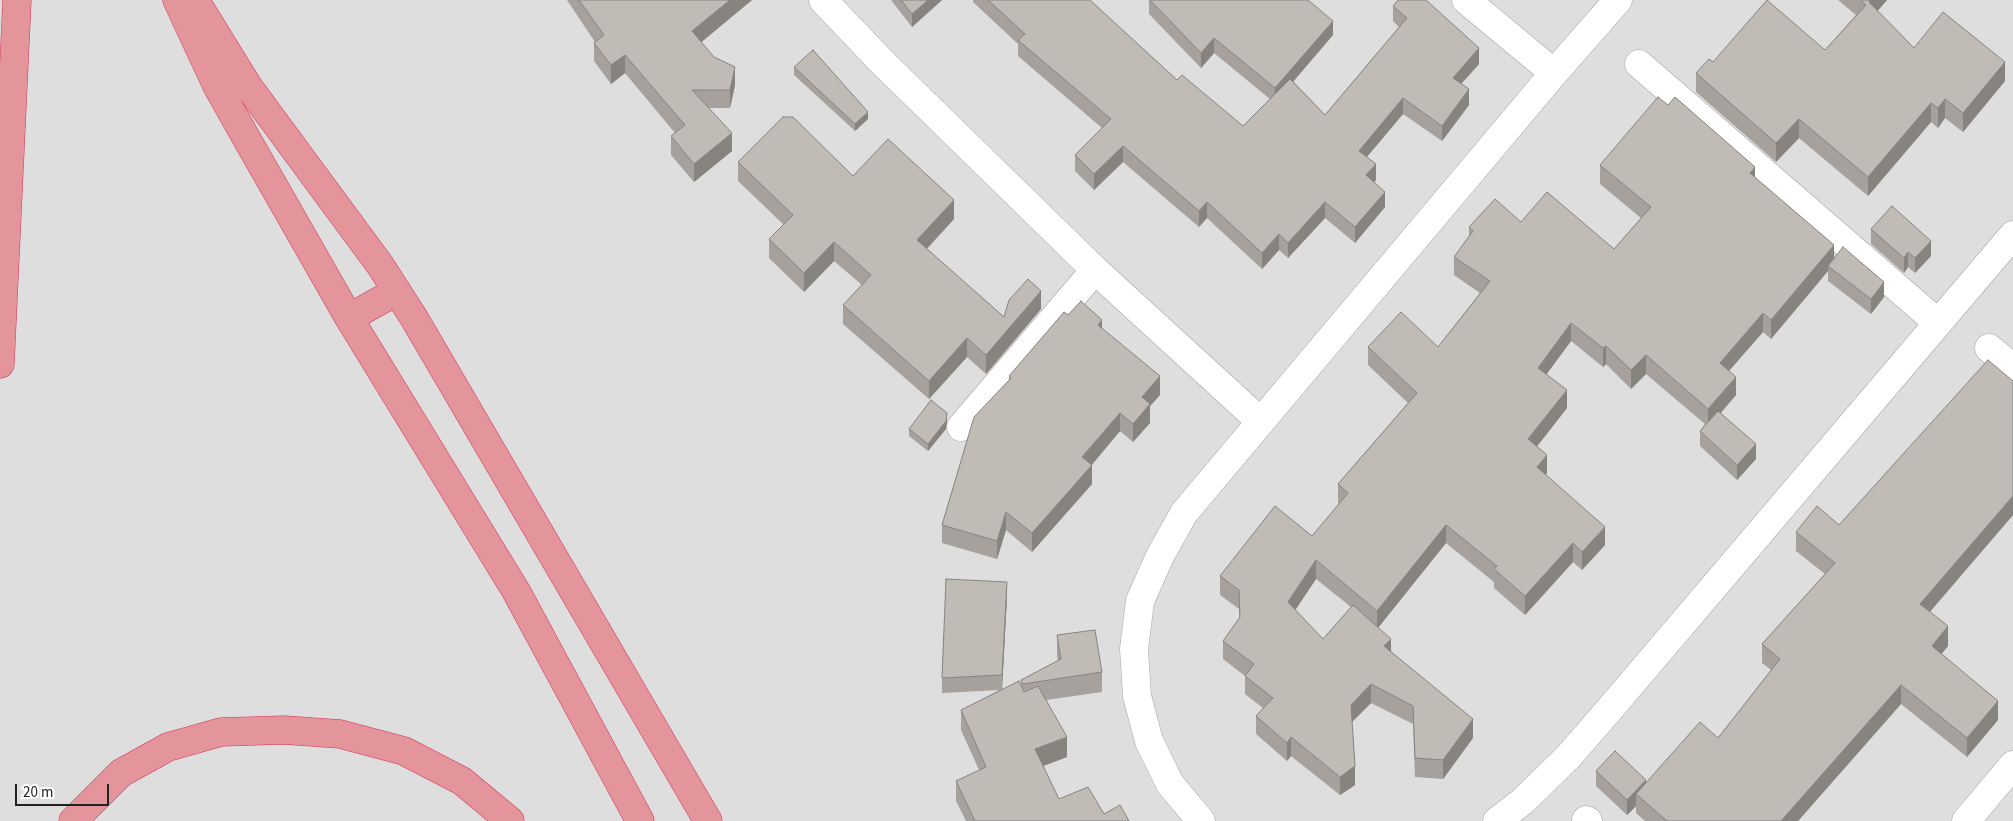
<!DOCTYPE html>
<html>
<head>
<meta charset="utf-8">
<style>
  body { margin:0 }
  #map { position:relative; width:2013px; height:821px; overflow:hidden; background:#f1efe8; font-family:"Source Sans 3",sans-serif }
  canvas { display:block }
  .scale { position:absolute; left:15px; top:784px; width:94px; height:22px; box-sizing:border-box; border:2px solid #212121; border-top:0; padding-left:6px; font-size:15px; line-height:18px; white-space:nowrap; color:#212121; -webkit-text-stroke:4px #fff; paint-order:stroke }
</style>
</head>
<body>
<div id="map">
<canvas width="2013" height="821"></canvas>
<div class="scale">20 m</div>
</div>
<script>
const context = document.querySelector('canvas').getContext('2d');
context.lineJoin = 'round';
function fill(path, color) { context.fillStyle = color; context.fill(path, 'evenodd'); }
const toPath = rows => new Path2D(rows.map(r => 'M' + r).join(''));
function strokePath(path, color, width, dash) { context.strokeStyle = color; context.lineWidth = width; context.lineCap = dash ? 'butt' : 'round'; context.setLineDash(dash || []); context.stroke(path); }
fill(toPath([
  [0,0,2013,0,2013,821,0,821]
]), '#dfdede');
const minor = toPath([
  [823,0,881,61,1095,270,1260,421],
  [1466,0,1554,73],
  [1639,64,1938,323],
  [1989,348,2013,368],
  [961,427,1095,270],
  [1586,820,1588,821],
  [1201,821,1170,784,1149,741,1137,696,1134,649,1140,601,1160,556,1184,513,1554,73,1618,0],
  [1497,821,1523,801,1568,757,1609,710,2013,235],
  [1966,821,2013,765]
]);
const highway = toPath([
  [177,0,217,86,244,134,349,318,516,591,640,821],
  [195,0,248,86,380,265,414,318,708,821],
  [349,318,397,291],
  [0,364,17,0],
  [73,821,121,773,168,747,221,732,284,730,340,734,404,751,462,781,510,821]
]);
strokePath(minor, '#a5a5a5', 29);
strokePath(highway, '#d23258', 29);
strokePath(minor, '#fff', 28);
strokePath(highway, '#e3959b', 28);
fill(toPath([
  [567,0,752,0,701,42,735,85,730,108,709,108,732,151,694,182,671,155,671,136,675,133,625,73,611,84,594,61,594,43,595,42],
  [891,0,942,0,912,27],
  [973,0,1090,0,1177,80,1243,126,1270,99,1214,53,1201,68,1149,14,1149,0,1333,35,1293,81,1325,115,1399,27,1393,21,1393,6,1479,64,1461,84,1469,105,1442,141,1403,114,1367,157,1376,180,1374,182,1385,207,1355,243,1325,218,1288,258,1279,250,1262,269,1207,218,1199,227,1123,162,1094,190,1075,171,1075,155,1102,128,1018,56,1018,44,973,2],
  [1838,0,1887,0,1877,11,1914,48,2005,81,1963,132,1945,118,1938,128,1931,122,1868,196,1799,138,1776,162,1696,92,1696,73,1713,62,1825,50,1856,15],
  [794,67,868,119,855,131,794,75],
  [738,162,853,176,954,219,927,249,1004,317,1041,309,986,374,967,357,929,399,843,324,843,305,862,285,834,261,804,292,769,258,769,239,784,225,738,181],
  [1600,165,1755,178,1834,258,1884,297,1871,314,1828,281,1828,271,1771,339,1763,332,1729,371,1736,395,1721,413,1756,459,1737,480,1700,446,1700,431,1705,424,1646,374,1631,389,1606,364,1603,367,1571,341,1546,374,1567,408,1537,446,1547,473,1546,475,1605,545,1582,570,1573,562,1525,615,1494,588,1494,582,1446,543,1378,628,1391,651,1473,738,1443,779,1415,777,1413,724,1371,703,1352,722,1355,785,1340,795,1291,756,1287,761,1256,734,1256,716,1263,708,1245,694,1245,676,1223,659,1223,641,1239,619,1239,609,1220,595,1220,576,1312,536,1339,504,1338,502,1338,484,1408,403,1368,365,1368,347,1438,347,1480,293,1454,275,1454,257,1469,236,1469,227,1521,222,1614,249,1641,218,1600,184],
  [1316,579,1351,607,1323,639,1295,610],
  [1871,229,1931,256,1915,273,1908,267,1904,273,1871,244],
  [1068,315,1102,328,1160,395,1150,406,1150,423,1133,442,1120,431,1092,465,1092,484,1032,552,1006,530,997,559,942,543,942,525,1009,379,1009,376],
  [2013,381,2013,515,1930,612,1948,646,1941,654,1998,720,1967,757,1901,704,1798,821,1645,821,1636,813,1636,806,1627,815,1596,786,1596,771,1646,783,1718,738,1771,670,1762,663,1762,644,1825,574,1796,551,1796,532,1839,525],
  [947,421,946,429,928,451,909,436,909,429],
  [1007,597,1002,689,1021,686,1021,680,1058,661,1057,655,1057,635,1102,672,1102,692,1046,700,1067,757,1043,766,1059,799,1129,821,966,821,956,801,956,781,979,770,961,730,961,710,1000,690,942,693,942,678]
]), '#a6a19c');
fill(toPath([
  [730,0,752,0,692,50,692,31],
  [928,0,942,0,912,27,912,14],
  [1870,0,1887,0,1869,21,1869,2],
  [1333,21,1333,35,1275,103,1275,88],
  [1214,38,1214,53,1201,68,1201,53],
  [1479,48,1479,64,1453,93,1453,78],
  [625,55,625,73,611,84,611,65],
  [2005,62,2005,81,1963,132,1963,113],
  [735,67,735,85,730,108,730,90],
  [1469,89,1469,105,1442,141,1442,126],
  [1403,98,1403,114,1359,166,1359,151],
  [1945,99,1945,118,1938,128,1938,108],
  [1931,103,1931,122,1868,196,1868,177],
  [868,112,868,119,855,131,855,124],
  [1799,119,1799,138,1776,162,1776,143],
  [732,133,732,151,694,182,694,164],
  [1123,146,1123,162,1094,190,1094,174],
  [1376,164,1376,180,1366,191,1366,175],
  [1755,167,1755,185,1750,173],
  [1385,192,1385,207,1355,243,1355,227],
  [954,200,954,219,917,259,917,240],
  [1207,202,1207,218,1199,227,1199,211],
  [1325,202,1325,218,1288,258,1288,243],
  [1279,234,1279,250,1262,269,1262,253],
  [1931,241,1931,256,1915,273,1915,258],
  [834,242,834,261,804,292,804,273],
  [1834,245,1834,264,1828,266,1828,271,1771,339,1771,320],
  [1908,252,1908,267,1904,273,1904,258],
  [1884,282,1884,297,1871,314,1871,299],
  [1041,291,1041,309,986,374,986,355],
  [1763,313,1763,332,1720,381,1720,363],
  [1102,320,1102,339,1098,325],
  [1571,323,1571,341,1538,386,1538,368],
  [967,338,967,357,929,399,929,381],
  [1606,346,1606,364,1603,367,1603,348],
  [1646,355,1646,374,1631,389,1631,370],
  [1160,376,1160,395,1150,406,1150,423,1133,442,1133,424,1142,397],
  [1736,377,1736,395,1708,427,1708,409],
  [1567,390,1567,408,1528,458,1528,439],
  [947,413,947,421,946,429,928,451,928,444],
  [1120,413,1120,431,1082,476,1082,457],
  [1756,444,1756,459,1737,480,1737,465],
  [1547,455,1547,473,1537,485,1537,467],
  [1092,465,1092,484,1032,552,1032,533],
  [2013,496,2013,515,1920,623,1920,604],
  [1006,512,1006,530,997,559,997,541],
  [1446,525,1446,543,1377,629,1377,611],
  [1605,527,1605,545,1582,570,1582,552],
  [1573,543,1573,562,1525,615,1525,596],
  [1316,560,1316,579,1288,621,1288,602],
  [1007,582,1007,597,1002,690,1002,675],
  [1948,626,1948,646,1932,666,1932,646],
  [1391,639,1391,658,1384,646],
  [1371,684,1371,703,1351,723,1351,705],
  [1901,685,1901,704,1798,821,1781,821],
  [1998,701,1998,720,1967,757,1967,738],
  [1473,719,1473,738,1443,779,1443,760],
  [1067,737,1067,757,1035,769,1035,749],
  [1291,737,1291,756,1287,761,1287,743],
  [1355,766,1355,785,1340,795,1340,777],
  [1646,780,1646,795,1636,794,1636,806,1627,815,1627,800]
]), '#87837f');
const building = toPath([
  [579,0,730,0,692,31,714,57,735,67,730,90,692,90,732,133,694,164,671,136,685,125,625,55,611,65,594,43,604,35,579,0],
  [901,0,928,0,912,14,901,0],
  [988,0,1090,0,1177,80,1182,75,1243,126,1290,79,1325,115,1407,18,1393,6,1398,0,1426,0,1479,48,1453,78,1469,89,1442,126,1403,98,1359,151,1376,164,1366,175,1385,192,1355,227,1325,202,1288,243,1279,234,1262,253,1207,202,1199,211,1123,146,1094,174,1075,155,1111,119,1018,40,1025,34,988,0],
  [1150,0,1308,0,1333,21,1275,88,1214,38,1201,53,1150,0],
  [1767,0,1825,50,1866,5,1861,0,1870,0,1869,2,1914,48,1943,12,2005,62,1963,113,1945,99,1938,108,1931,103,1868,177,1799,119,1776,143,1696,73,1709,59,1713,62,1767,0],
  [813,50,868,112,855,124,794,67,813,50],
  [1658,97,1668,105,1675,97,1755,167,1750,173,1834,245,1771,320,1763,313,1720,363,1736,377,1708,409,1646,355,1631,370,1606,346,1603,348,1571,323,1538,368,1567,390,1528,439,1547,455,1537,467,1605,527,1582,552,1573,543,1525,596,1494,569,1497,566,1446,525,1377,611,1316,560,1288,602,1323,639,1353,605,1391,639,1384,646,1473,719,1443,760,1415,758,1413,706,1371,684,1351,705,1355,766,1340,777,1291,737,1287,743,1256,716,1273,698,1245,676,1254,664,1223,641,1240,617,1239,590,1220,576,1275,506,1312,536,1348,493,1338,484,1417,393,1368,347,1401,312,1438,347,1490,281,1454,257,1473,231,1469,227,1495,199,1521,222,1547,192,1614,249,1651,207,1600,165,1658,97],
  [783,117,793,117,853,176,888,139,954,200,917,240,1004,317,1009,300,1028,279,1041,291,986,355,967,338,929,381,843,305,871,275,834,242,804,273,769,239,793,215,738,162,783,117],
  [1892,206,1931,241,1915,258,1908,252,1904,258,1871,229,1892,206],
  [1843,247,1884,282,1871,299,1828,266,1843,247],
  [1081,301,1102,320,1098,325,1160,376,1142,397,1150,404,1133,424,1120,413,1082,457,1092,465,1032,533,1006,512,997,541,942,525,974,417,1011,378,1009,376,1064,312,1068,315,1081,301],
  [1988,360,2013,381,2013,496,1920,604,1948,626,1932,646,1998,701,1967,738,1901,685,1781,821,1667,821,1636,794,1700,722,1718,738,1780,659,1762,644,1835,563,1796,532,1817,506,1839,525,1988,360],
  [931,400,947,413,946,421,928,444,909,429,931,400],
  [1718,411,1756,444,1737,465,1700,431,1718,411],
  [946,579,1007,582,1002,675,942,678,946,579],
  [1095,630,1102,672,1023,684,1021,680,1061,659,1057,635,1095,630],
  [1019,681,1024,692,1038,686,1067,737,1035,749,1059,799,1088,787,1104,814,1120,805,1129,821,975,821,956,781,986,767,961,710,1019,681],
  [1615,751,1646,780,1627,800,1596,771,1615,751]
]);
fill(building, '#c1bbb5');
strokePath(building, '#87837f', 1);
</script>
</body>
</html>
